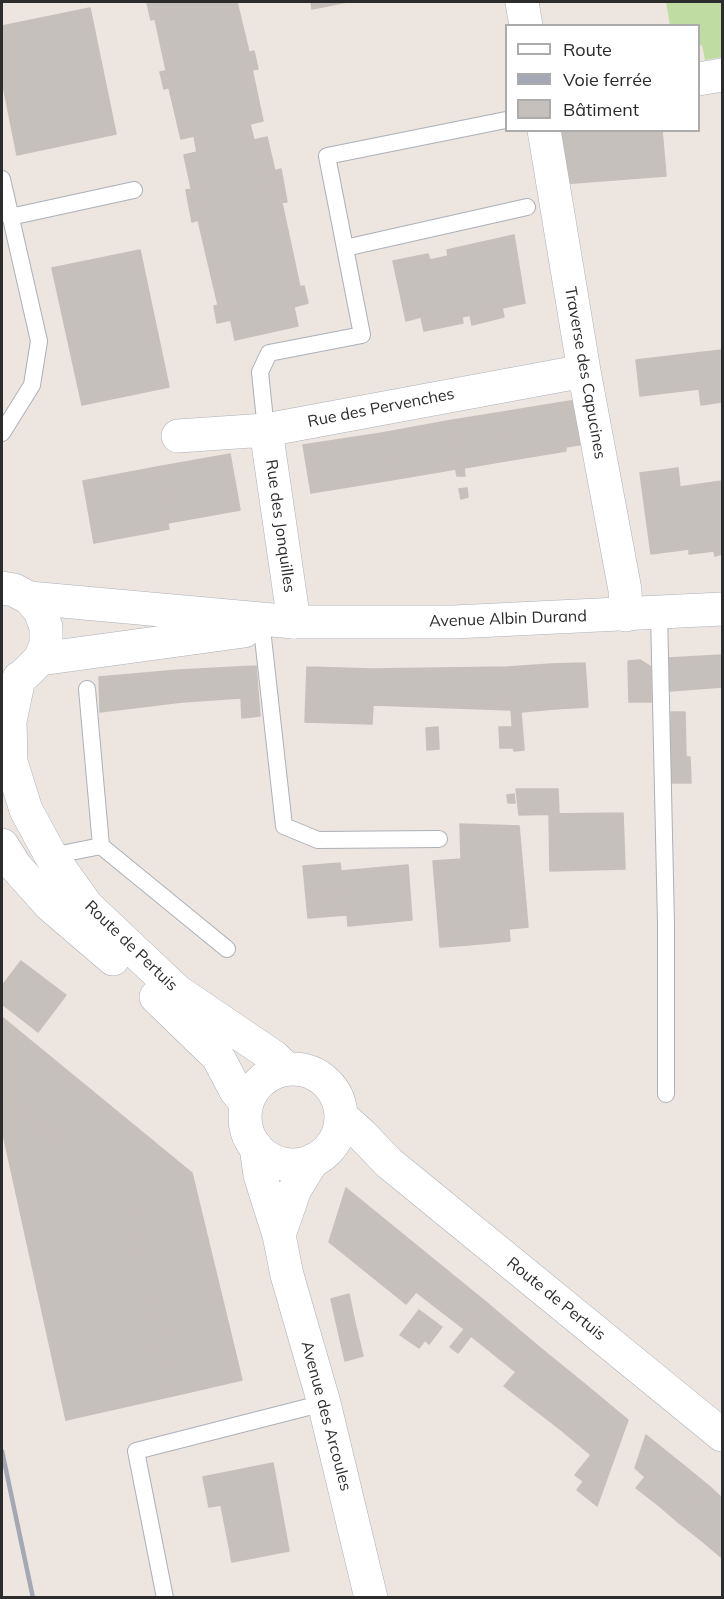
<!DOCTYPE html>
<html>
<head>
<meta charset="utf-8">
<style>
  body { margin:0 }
  #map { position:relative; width:724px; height:1599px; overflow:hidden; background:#ece5e0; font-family:Mulish,sans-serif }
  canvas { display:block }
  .frame { position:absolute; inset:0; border:3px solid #2c2c2c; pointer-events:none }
  .legend { position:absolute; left:505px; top:24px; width:195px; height:108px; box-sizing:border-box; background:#fff; border:2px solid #ababab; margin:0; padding:8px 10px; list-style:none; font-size:18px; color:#2c2c2c }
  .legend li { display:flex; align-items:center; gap:12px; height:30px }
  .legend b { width:30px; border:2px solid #ababab }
</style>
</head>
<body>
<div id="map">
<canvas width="724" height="1599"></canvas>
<div class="frame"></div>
<ul class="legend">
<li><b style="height:8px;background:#fff"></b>Route</li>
<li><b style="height:8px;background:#a3a8b4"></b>Voie ferrée</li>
<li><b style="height:16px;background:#c5c0bb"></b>Bâtiment</li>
</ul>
</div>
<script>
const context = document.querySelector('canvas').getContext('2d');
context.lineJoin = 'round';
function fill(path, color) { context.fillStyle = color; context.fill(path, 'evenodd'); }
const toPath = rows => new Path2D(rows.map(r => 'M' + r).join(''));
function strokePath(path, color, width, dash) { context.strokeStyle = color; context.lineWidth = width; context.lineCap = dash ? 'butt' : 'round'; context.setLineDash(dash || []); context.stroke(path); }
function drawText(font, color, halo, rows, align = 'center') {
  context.font = font + ' Mulish,sans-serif'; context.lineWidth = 6; context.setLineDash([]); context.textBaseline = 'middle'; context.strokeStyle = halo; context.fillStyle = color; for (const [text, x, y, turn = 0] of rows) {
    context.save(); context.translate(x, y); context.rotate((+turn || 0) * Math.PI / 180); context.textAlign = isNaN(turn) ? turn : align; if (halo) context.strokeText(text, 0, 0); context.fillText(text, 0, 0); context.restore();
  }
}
fill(toPath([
  [666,2,722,2,722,57,705,60,702,45,699,46,698,26,670,25]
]), '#bfdca3');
const building = toPath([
  [160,2,163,17,151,20,147,3,160,2],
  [160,2,237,2,249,52,240,55,244,71,252,69,263,121,250,124,254,140,267,137,275,171,267,173,274,203,282,203,300,287,290,289,298,326,235,340,227,303,218,305,198,220,206,218,199,188,191,188,184,155,197,152,194,136,181,139,169,88,178,85,174,69,166,70,155,19,163,17,160,2],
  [311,2,347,2,312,9,311,2],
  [90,8,116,134,17,155,2,80,2,26,90,8],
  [254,51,258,69,244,71,240,55,254,51],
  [174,69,178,85,164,89,160,72,174,69],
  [552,130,662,130,666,176,561,184,552,130],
  [281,169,287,202,274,203,267,173,281,169],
  [199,188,206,218,192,222,186,190,199,188],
  [514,235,525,303,462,317,463,323,424,331,421,317,406,321,393,261,428,254,430,260,448,256,447,250,514,235],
  [140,250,169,387,82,405,52,268,140,250],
  [304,286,308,303,294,307,290,289,304,286],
  [227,303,231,320,217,323,214,306,227,303],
  [502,308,504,317,472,325,470,315,502,308],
  [722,350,722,402,701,405,699,389,640,396,636,360,722,350],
  [576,400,584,444,566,447,566,451,511,460,503,412,576,400],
  [503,412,511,460,464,468,465,476,457,476,447,421,503,412],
  [447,421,456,469,391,480,382,433,447,421],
  [382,433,391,480,311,493,303,445,382,433],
  [230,454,240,510,168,523,157,467,230,454],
  [157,467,169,529,94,543,83,481,157,467],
  [678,468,680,487,722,481,722,554,715,556,714,551,689,554,689,549,651,554,640,473,678,468],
  [467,488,468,497,461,499,459,489,467,488],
  [722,655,722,687,670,691,668,658,722,655],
  [640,660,651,667,651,702,629,702,628,661,640,660],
  [585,663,588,707,554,709,551,664,585,663],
  [551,664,554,709,521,712,524,750,514,751,508,667,551,664],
  [256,666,260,716,242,718,241,698,182,702,179,670,256,666],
  [307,667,372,669,508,667,511,710,373,705,372,724,305,722,307,667],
  [179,670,182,702,100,712,99,677,179,670],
  [671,712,685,712,686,756,671,757,671,712],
  [438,727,439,749,427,750,426,728,438,727],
  [499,727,512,727,513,748,500,748,499,727],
  [671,757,690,757,691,783,672,783,671,757],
  [516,789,558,789,559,814,519,815,516,789],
  [514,794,515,803,508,803,507,795,514,794],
  [623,813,625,869,550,871,549,814,623,813],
  [460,824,519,826,528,927,509,929,510,941,468,945,467,931,439,933,433,861,461,859,460,824],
  [340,863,341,871,408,865,412,920,348,926,345,892,331,894,333,916,308,918,303,866,340,863],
  [345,892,347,915,333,916,331,894,345,892],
  [467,931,468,945,440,947,439,933,467,931],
  [21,961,66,995,38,1032,2,1004,2,986,21,961],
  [2,1017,80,1081,42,1127,2,1094,2,1017],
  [80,1081,192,1173,242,1380,177,1395,168,1360,163,1361,158,1342,165,1340,143,1248,138,1249,135,1237,140,1235,132,1202,122,1205,62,1157,69,1148,42,1127,80,1081],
  [2,1094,69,1148,62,1157,122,1205,132,1202,140,1235,135,1237,138,1249,143,1248,165,1340,158,1342,163,1361,168,1360,177,1395,66,1420,2,1129,2,1094],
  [346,1188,486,1302,464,1329,416,1292,406,1304,329,1242,346,1188],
  [349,1294,355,1323,337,1326,331,1299,349,1294],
  [486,1302,538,1346,527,1359,513,1347,502,1361,471,1336,458,1353,450,1347,486,1302],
  [419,1310,442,1327,429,1344,425,1340,419,1348,400,1335,419,1310],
  [355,1323,363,1356,345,1361,337,1326,355,1323],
  [538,1346,592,1390,561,1430,504,1386,516,1372,502,1361,513,1347,527,1359,538,1346],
  [592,1390,628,1420,601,1495,575,1475,591,1455,561,1430,592,1390],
  [646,1435,687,1468,658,1505,636,1488,645,1477,635,1468,646,1435],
  [273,1463,289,1551,232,1562,221,1505,209,1507,203,1477,273,1463],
  [687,1468,709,1486,679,1523,658,1505,687,1468],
  [583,1482,601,1495,597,1506,577,1490,583,1482],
  [709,1486,722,1498,722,1516,702,1541,679,1523,709,1486],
  [722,1516,722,1558,702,1541,722,1516]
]);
fill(building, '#c5c0bb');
strokePath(building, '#c7c0ba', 1.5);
const lane = toPath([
  [2,179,39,341,32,385,2,433],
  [10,217,134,190],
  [345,248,527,207],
  [266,430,260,372,269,353,362,335,327,156,506,120],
  [659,613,666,924,666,1094],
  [262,629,284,826,318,840,439,839],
  [87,689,101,846],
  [51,856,101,846,227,949],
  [165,1598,136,1451,324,1403]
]);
const street = toPath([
  [522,2,526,26],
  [698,79,722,75],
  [544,130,584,371,625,590,626,615],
  [266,430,294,622],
  [178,436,266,430,584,371],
  [256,1147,260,1175,279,1235,287,1275,324,1403,371,1598],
  [279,1235,295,1189,313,1160]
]);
const secondary = toPath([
  [2,588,14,590,29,598,40,611,46,627,46,644,40,659,25,674],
  [29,598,294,622,454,622,722,609],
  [40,659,244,631],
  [19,678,10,721,11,762,26,810,51,856,87,906,177,991,274,1057,287,1069],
  [2,845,16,867,50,905,113,959],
  [156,997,218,1057,236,1091,246,1104],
  '245 1117a48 48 0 1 1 96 0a48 48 0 1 1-96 0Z',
  [341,1116,361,1134,389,1163,722,1435]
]);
strokePath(lane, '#acb0b7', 18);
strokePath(street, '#acb0b7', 34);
strokePath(secondary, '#acb0b7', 34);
strokePath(lane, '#fff', 16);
strokePath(street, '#fff', 33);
strokePath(secondary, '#fff', 33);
strokePath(toPath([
  [2,1451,33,1598]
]), '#a3a8b4', 4.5);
drawText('16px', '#2c2c2c', '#fff', [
  ["Traverse des Capucines",585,373,80],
  ["Rue des Pervenches",381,408,-11],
  ["Rue des Jonquilles",280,526,82],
  ["Avenue Albin Durand",508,619,-2],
  ["Route de Pertuis",131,946,44],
  ["Route de Pertuis",556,1299,39],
  ["Avenue des Arcoules",326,1416,75]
]);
</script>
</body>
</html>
